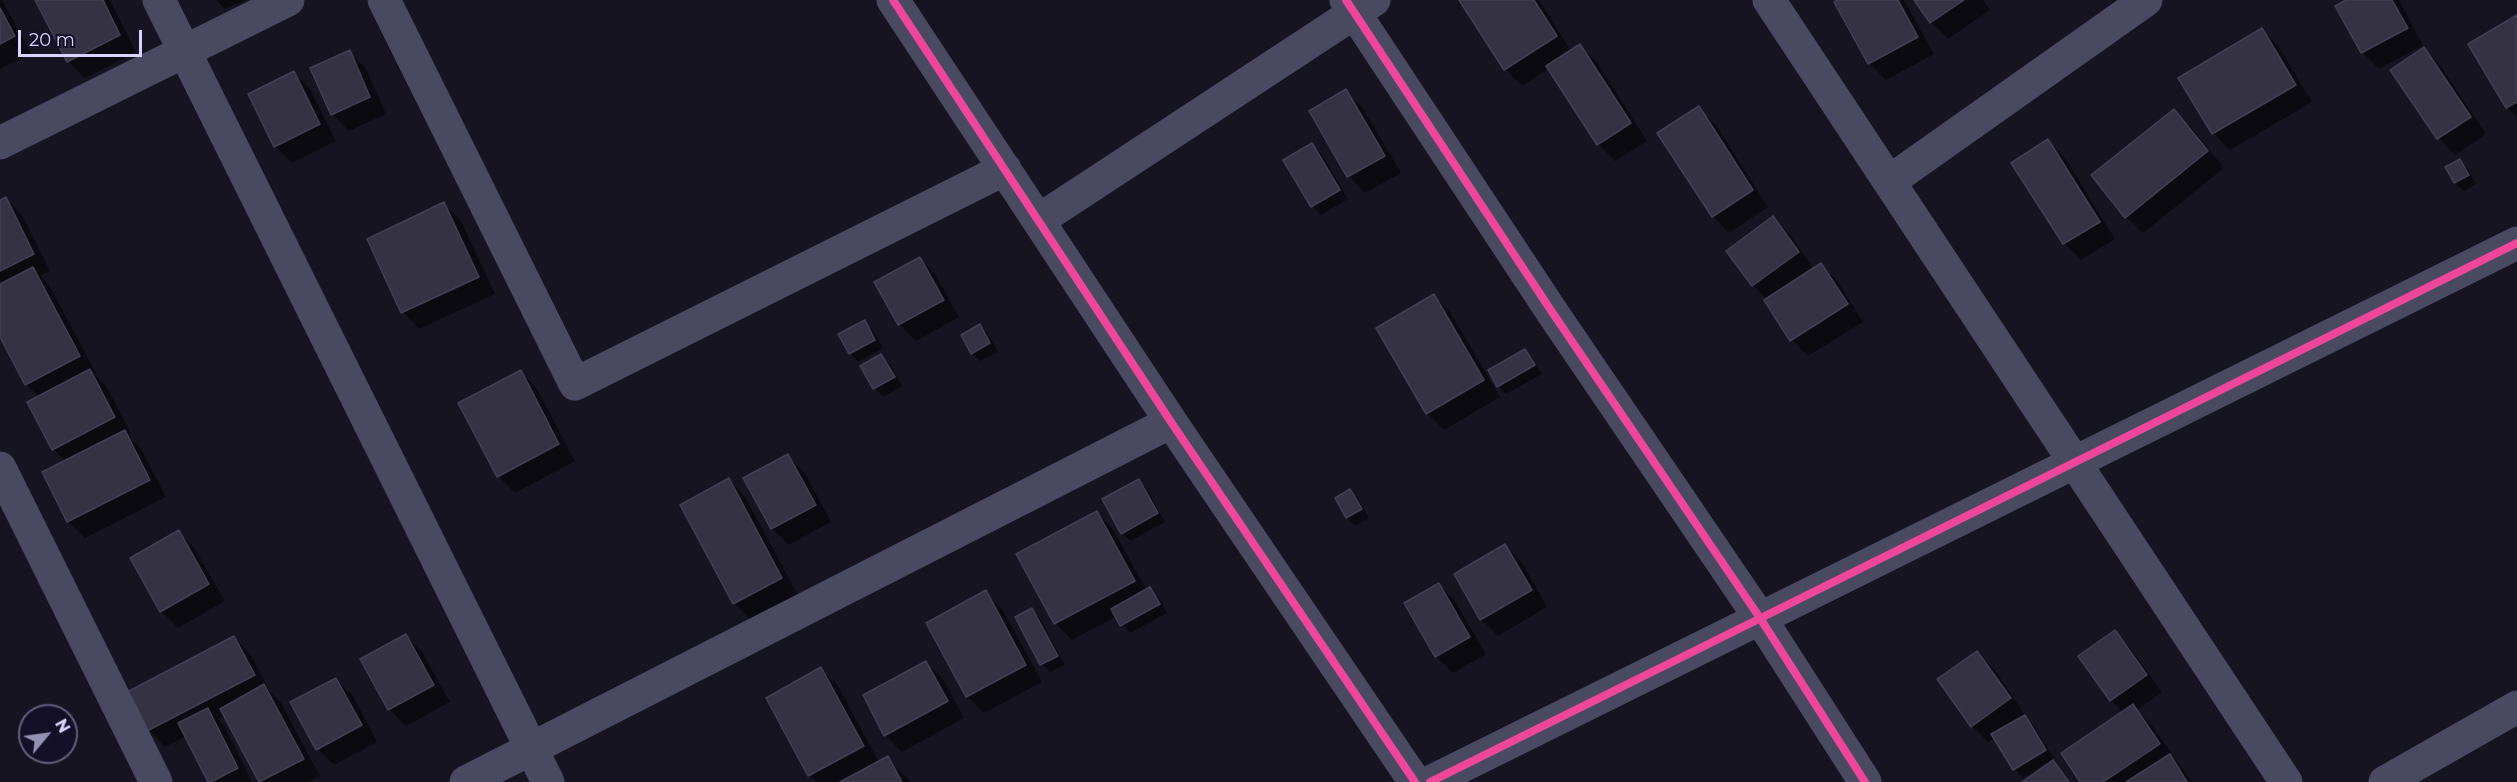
<!DOCTYPE html>
<html>
<head>
<meta charset="utf-8">
<style>
  body { margin:0 }
  #map { position:relative; width:2517px; height:782px; overflow:hidden; background:#161421; font-family:Montserrat,sans-serif }
  canvas { display:block }
  .north { position:absolute; left:18px; top:704px; width:60px; height:60px; box-sizing:border-box; background:#130f26; border:2px solid #625e7d; border-radius:50%; rotate:61deg; font-size:16px; font-weight:700; line-height:24px; text-align:center; color:#d9d4ff }
  .north::after { content:''; display:block; margin:auto; width:21px; height:27px; background:#9591b1; clip-path:polygon(50% 0,100% 100%,50% 72%,0 100%) }
  .scale { position:absolute; left:18px; top:30px; width:124px; height:27px; box-sizing:border-box; border:3px solid #d9d4ff; border-top:0; padding-left:8px; font-size:18px; line-height:21px; white-space:nowrap; color:#d9d4ff; -webkit-text-stroke:4px #130f26; paint-order:stroke }
</style>
</head>
<body>
<div id="map">
<canvas width="2517" height="782"></canvas>
<div class="north">N</div>
<div class="scale">20 m</div>
</div>
<script>
const context = document.querySelector('canvas').getContext('2d');
context.lineJoin = 'round';
function fill(path, color) { context.fillStyle = color; context.fill(path, 'evenodd'); }
const toPath = rows => new Path2D(rows.map(r => 'M' + r).join(''));
function strokePath(path, color, width, dash) { context.strokeStyle = color; context.lineWidth = width; context.lineCap = dash ? 'butt' : 'round'; context.setLineDash(dash || []); context.stroke(path); }
fill(toPath([
  [0,0,2,0,31,53,0,69],
  [37,0,110,0,136,52,85,78,68,61],
  [216,0,247,0,225,9],
  [1461,0,1539,0,1571,51,1580,46,1597,62,1647,141,1615,161,1598,144,1549,68,1522,86,1505,69],
  [1840,0,1904,0,1934,54,1886,80,1870,64,1836,2],
  [1916,0,1983,0,1990,10,1948,39,1931,22],
  [2350,0,2399,0,2423,45,2379,69,2363,53,2337,7],
  [2517,17,2517,117,2507,107],
  [2262,30,2279,47,2312,102,2230,150,2213,133],
  [2424,49,2441,66,2486,134,2455,155,2439,138,2392,70],
  [349,52,366,69,386,114,349,131,332,114],
  [294,73,310,89,336,141,292,163,275,146],
  [1345,91,1362,107,1401,173,1365,193,1349,176,1311,111],
  [1699,108,1716,125,1768,207,1729,233,1713,216],
  [2174,111,2191,127,2224,168,2143,233,2126,217],
  [2048,141,2065,158,2115,239,2081,260,2064,243,2013,163],
  [1312,145,1321,153,1348,199,1321,215,1312,206,1285,160],
  [2460,160,2468,169,2476,184,2464,191,2455,183,2447,167],
  [6,198,22,215,50,271,40,276,49,285,96,373,94,374,107,387,131,434,128,435,141,449,166,497,85,538,68,521,66,462,53,449,39,397,26,384,0,334,0,201],
  [444,204,461,221,495,294,419,329,403,312],
  [1773,218,1790,235,1814,269,1821,265,1838,282,1863,322,1808,356,1792,340,1767,300,1753,285,1728,251],
  [920,259,936,275,959,317,916,341,899,324],
  [1434,296,1450,312,1500,397,1444,430,1427,413],
  [865,322,873,330,883,348,858,362,850,353],
  [980,326,988,334,998,352,980,361,972,353],
  [1525,351,1542,374,1506,394,1498,386],
  [881,356,890,364,902,386,883,397,875,388,862,366],
  [520,372,537,389,575,461,515,493,498,476],
  [788,456,805,473,831,522,789,545,772,528],
  [729,480,745,497,798,595,751,620,734,603,682,506],
  [1139,481,1147,489,1165,522,1130,541,1122,533],
  [1350,491,1358,499,1369,518,1355,526,1347,518,1337,499],
  [1097,512,1113,529,1147,591,1150,589,1159,598,1167,613,1130,633,1117,616,1072,640,1056,624,1018,555],
  [179,532,195,549,225,601,178,628,161,611],
  [1505,546,1522,563,1547,607,1498,636,1481,619],
  [1439,584,1455,601,1486,654,1453,673,1436,656],
  [985,592,1002,609,1042,682,984,713,967,696,928,623],
  [1031,610,1040,618,1065,665,1050,672,1042,664],
  [2115,632,2131,649,2162,692,2137,710,2150,723,2192,782,2082,782,2124,713,2111,700],
  [406,636,422,652,450,702,406,726,390,710,362,660],
  [234,638,251,655,270,692,281,703,320,776,308,782,261,782,225,716,218,719,224,726,252,782,210,782,187,736,165,747,148,730],
  [1977,653,1994,669,2026,716,2025,717,2033,725,2054,758,2051,760,2070,782,2024,782,2049,764,2048,762,2023,778,2015,769,1995,738,1988,742,1972,726],
  [926,663,943,679,964,718,902,752,885,735],
  [821,669,838,686,879,762,887,758,911,782,816,782,809,775],
  [336,679,353,696,377,742,334,765,318,749]
]), '#0007');
const building = toPath([
  [35,0,103,0,120,35,67,62,35,0],
  [1459,0,1534,0,1557,36,1504,70,1459,0],
  [1837,0,1898,0,1918,37,1868,64,1834,2,1837,0],
  [1914,0,1964,0,1930,23,1914,0],
  [2346,0,2392,0,2408,28,2361,53,2335,6,2346,0],
  [0,8,15,36,0,44,0,8],
  [2517,15,2517,102,2506,108,2468,44,2517,15],
  [2262,28,2296,85,2212,134,2178,78,2262,28],
  [1580,44,1631,123,1597,145,1546,66,1580,44],
  [2424,47,2471,117,2437,139,2390,70,2424,47],
  [350,50,370,97,331,115,310,68,350,50],
  [294,71,320,124,274,147,248,94,294,71],
  [1346,89,1385,156,1347,177,1309,111,1346,89],
  [1699,106,1753,190,1712,217,1657,133,1699,106],
  [2174,109,2208,151,2125,218,2091,175,2174,109],
  [2048,139,2100,222,2063,244,2011,163,2048,139],
  [1312,143,1340,190,1311,207,1283,160,1312,143],
  [2460,159,2469,175,2454,183,2445,167,2460,159],
  [6,197,34,254,0,271,0,200,6,197],
  [444,202,479,277,401,313,367,239,444,202],
  [1773,216,1799,252,1752,286,1726,251,1773,216],
  [920,257,944,300,898,325,874,282,920,257],
  [1821,263,1848,304,1790,341,1764,300,1821,263],
  [33,267,80,356,25,385,0,337,0,284,33,267],
  [1434,294,1484,380,1426,414,1376,328,1434,294],
  [865,320,875,340,849,354,838,334,865,320],
  [980,324,990,343,971,354,961,335,980,324],
  [1525,349,1535,365,1497,387,1488,370,1525,349],
  [881,354,895,377,873,389,860,366,881,354],
  [90,369,115,417,52,450,27,402,90,369],
  [521,370,559,444,497,477,458,403,521,370],
  [125,430,150,480,67,522,42,472,125,430],
  [788,454,816,505,771,529,743,478,788,454],
  [729,478,782,578,733,604,680,505,729,478],
  [1139,479,1158,513,1121,534,1102,499,1139,479],
  [1350,489,1362,509,1346,518,1335,498,1350,489],
  [1097,511,1135,581,1054,624,1016,554,1097,511],
  [179,530,209,584,160,612,130,558,179,530],
  [1505,544,1532,590,1480,620,1454,574,1505,544],
  [1439,583,1470,637,1435,657,1404,603,1439,583],
  [1150,587,1160,604,1120,626,1111,609,1150,587],
  [986,590,1026,665,966,697,926,623,986,590],
  [1032,608,1058,656,1040,665,1015,617,1032,608],
  [2115,630,2147,675,2110,701,2078,656,2115,630],
  [406,634,434,685,388,710,360,659,406,634],
  [234,636,255,675,147,731,127,692,234,636],
  [1977,651,2011,698,1971,727,1937,679,1977,651],
  [926,661,948,701,884,736,863,695,926,661],
  [821,667,864,746,808,776,766,698,821,667],
  [336,678,362,725,316,750,290,702,336,678],
  [264,684,304,759,259,782,220,709,264,684],
  [2133,704,2160,744,2103,782,2080,782,2061,753,2133,704],
  [208,708,238,768,211,782,208,782,178,723,208,708],
  [2025,715,2046,750,2013,770,1991,734,2025,715],
  [2170,754,2187,782,2126,782,2170,754],
  [888,756,902,782,840,782,888,756],
  [2053,760,2069,782,2022,782,2053,760]
]);
fill(building, '#343243');
strokePath(building, '#433f54', 1.5);
strokePath(toPath([
  [159,0,548,782],
  [384,0,575,384,1005,169],
  [893,0,1171,422,1415,782],
  [1346,0,1552,312,1760,618,1865,782],
  [1769,0,2286,782],
  [0,143,288,0],
  [1890,181,2146,0],
  [1039,220,1374,0],
  [0,468,156,782],
  [466,782,1171,422],
  [2385,782,2517,707]
]), '#4a4962', 33);
strokePath(toPath([
  [1430,782,2517,243]
]), '#4a4962', 33);
strokePath(toPath([
  [893,0,1171,422,1415,782],
  [1346,0,1552,312,1760,618,1865,782],
  [1430,782,2517,243]
]), '#ed469a', 8);
</script>
</body>
</html>
